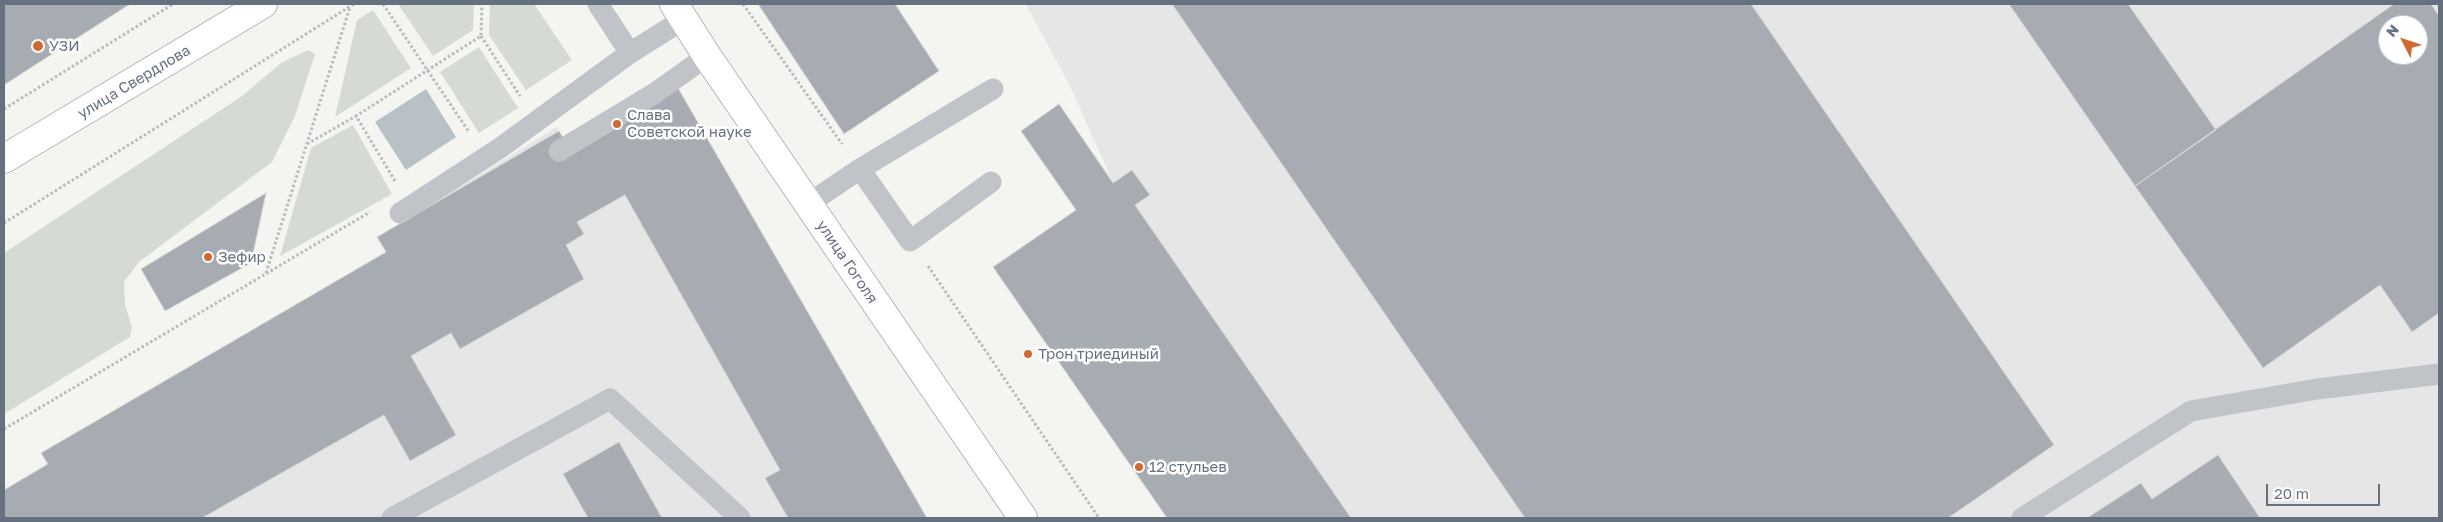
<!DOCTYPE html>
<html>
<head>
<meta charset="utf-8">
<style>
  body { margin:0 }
  #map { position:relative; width:2443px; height:522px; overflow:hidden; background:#f4f5f1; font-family:"Golos Text",sans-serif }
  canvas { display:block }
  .frame { position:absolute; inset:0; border:5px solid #667180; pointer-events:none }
  .north { position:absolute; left:2378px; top:15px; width:50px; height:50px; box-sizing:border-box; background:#fff; border:1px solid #c2c6cc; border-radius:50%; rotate:311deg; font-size:14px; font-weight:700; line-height:20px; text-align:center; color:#667180 }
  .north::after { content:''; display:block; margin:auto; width:18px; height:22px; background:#d36932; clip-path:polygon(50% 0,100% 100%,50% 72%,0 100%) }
  .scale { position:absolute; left:2266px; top:484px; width:114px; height:22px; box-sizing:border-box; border:2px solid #667180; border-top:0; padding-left:6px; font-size:15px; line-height:18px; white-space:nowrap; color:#667180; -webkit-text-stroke:4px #fff; paint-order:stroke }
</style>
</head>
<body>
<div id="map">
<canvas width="2443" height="522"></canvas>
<div class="frame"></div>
<div class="north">N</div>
<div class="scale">20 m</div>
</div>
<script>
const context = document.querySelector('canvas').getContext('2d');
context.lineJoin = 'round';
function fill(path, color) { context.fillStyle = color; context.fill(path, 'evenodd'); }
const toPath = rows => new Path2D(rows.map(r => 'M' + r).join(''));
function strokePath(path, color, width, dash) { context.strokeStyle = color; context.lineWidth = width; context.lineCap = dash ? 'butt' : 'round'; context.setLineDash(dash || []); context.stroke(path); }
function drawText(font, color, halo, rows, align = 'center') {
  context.font = font + ' "Golos Text",sans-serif'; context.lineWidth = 5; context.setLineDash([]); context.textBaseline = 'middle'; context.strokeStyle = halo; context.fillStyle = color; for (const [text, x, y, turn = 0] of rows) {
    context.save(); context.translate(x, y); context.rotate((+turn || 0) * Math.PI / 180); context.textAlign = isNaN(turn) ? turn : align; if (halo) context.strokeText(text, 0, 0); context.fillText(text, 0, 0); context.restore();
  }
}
fill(toPath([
  [1026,4,2439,4,2439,518,1167,518,993,267,1076,210,1021,131,1059,104,1112,180,1072,90],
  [2388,25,2418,25,2418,55,2388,55],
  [678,88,927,518,4,518,4,490,47,464,41,453,386,252,377,237,557,127,570,150]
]), '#e5e6e5');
fill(toPath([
  [398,4,474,4,473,30,433,56],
  [490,4,534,4,572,60,526,90,489,35],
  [373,10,411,68,335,117,357,20],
  [479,47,518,108,479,133,440,72],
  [308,50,315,54,295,116,272,162,139,262,124,282,125,305,132,327,130,337,4,414,4,253,242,96,281,63],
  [353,125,392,194,280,256,311,148]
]), '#d5dbd3');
fill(toPath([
  [426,89,456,137,406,170,375,122]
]), '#b8c1c6');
const building = toPath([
  [4,4,130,4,4,85,4,4],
  [758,4,895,4,939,71,844,134,758,4],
  [1172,4,1751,4,2054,445,1948,518,1525,518,1172,4],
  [2009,4,2128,4,2216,130,2135,186,2009,4],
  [2394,4,2431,4,2439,16,2439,313,2412,332,2380,285,2263,368,2135,186,2394,4],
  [2388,25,2418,25,2418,55,2388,55,2388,25],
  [678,88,927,518,788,518,765,478,780,470,625,195,577,222,584,234,566,245,584,279,460,349,451,333,411,356,456,435,410,461,384,415,202,518,4,518,4,490,48,464,41,453,386,252,377,237,559,131,570,150,678,88],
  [1059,104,1113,183,1132,170,1150,195,1135,205,1351,518,1167,518,993,267,1076,210,1021,131,1059,104],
  [266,193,251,263,165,311,141,269,266,193],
  [619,442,662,518,588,518,563,474,619,442],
  [2218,455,2260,518,2087,518,2141,483,2152,499,2218,455]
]);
fill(building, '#a7acb3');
strokePath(building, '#d6d6d4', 1);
const secondary = toPath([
  [674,4,707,56,1023,518]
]);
const primary = toPath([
  [4,159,263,4]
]);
strokePath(secondary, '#b3b6bb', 30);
strokePath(primary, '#b2b5b9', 30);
strokePath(toPath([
  [383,4,469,132],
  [743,4,842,144],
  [481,36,520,96],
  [4,109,173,4],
  [307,144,356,116],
  [395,181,356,116,481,36,482,4],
  [4,223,354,4],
  [928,266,1099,518],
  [266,273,350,7],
  [4,429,370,212]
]), '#b8babd', 3, [2.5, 2.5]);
strokePath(toPath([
  [598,4,630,53],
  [559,151,655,93,707,56],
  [860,169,993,89],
  [808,204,860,169,910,241,991,182],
  [400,213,500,148,630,53,684,19],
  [392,518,610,399,740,518],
  [2022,518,2191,411,2317,389,2439,374]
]), '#c0c3c7', 21);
strokePath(secondary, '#fff', 28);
strokePath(primary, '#fff', 28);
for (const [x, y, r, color] of [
  [38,46,6,"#d36932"],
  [617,124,5,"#d36932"],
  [208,257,5,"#d36932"],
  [1028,354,5,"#d36932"],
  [1139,467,5,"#d36932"]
]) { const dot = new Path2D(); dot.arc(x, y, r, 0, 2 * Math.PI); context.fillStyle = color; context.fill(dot); strokePath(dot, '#fff', 2); }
drawText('15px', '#667180', '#fff', [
  ["УЗИ",49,46],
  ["Слава",627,115],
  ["Советской науке",627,132],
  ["Зефир",218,257],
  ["Трон триединый",1038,354],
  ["12 стульев",1149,467]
], 'left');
drawText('15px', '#667180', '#fff', [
  ["улица Свердлова",134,82,-31],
  ["улица Гоголя",847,262,56]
]);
</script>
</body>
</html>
